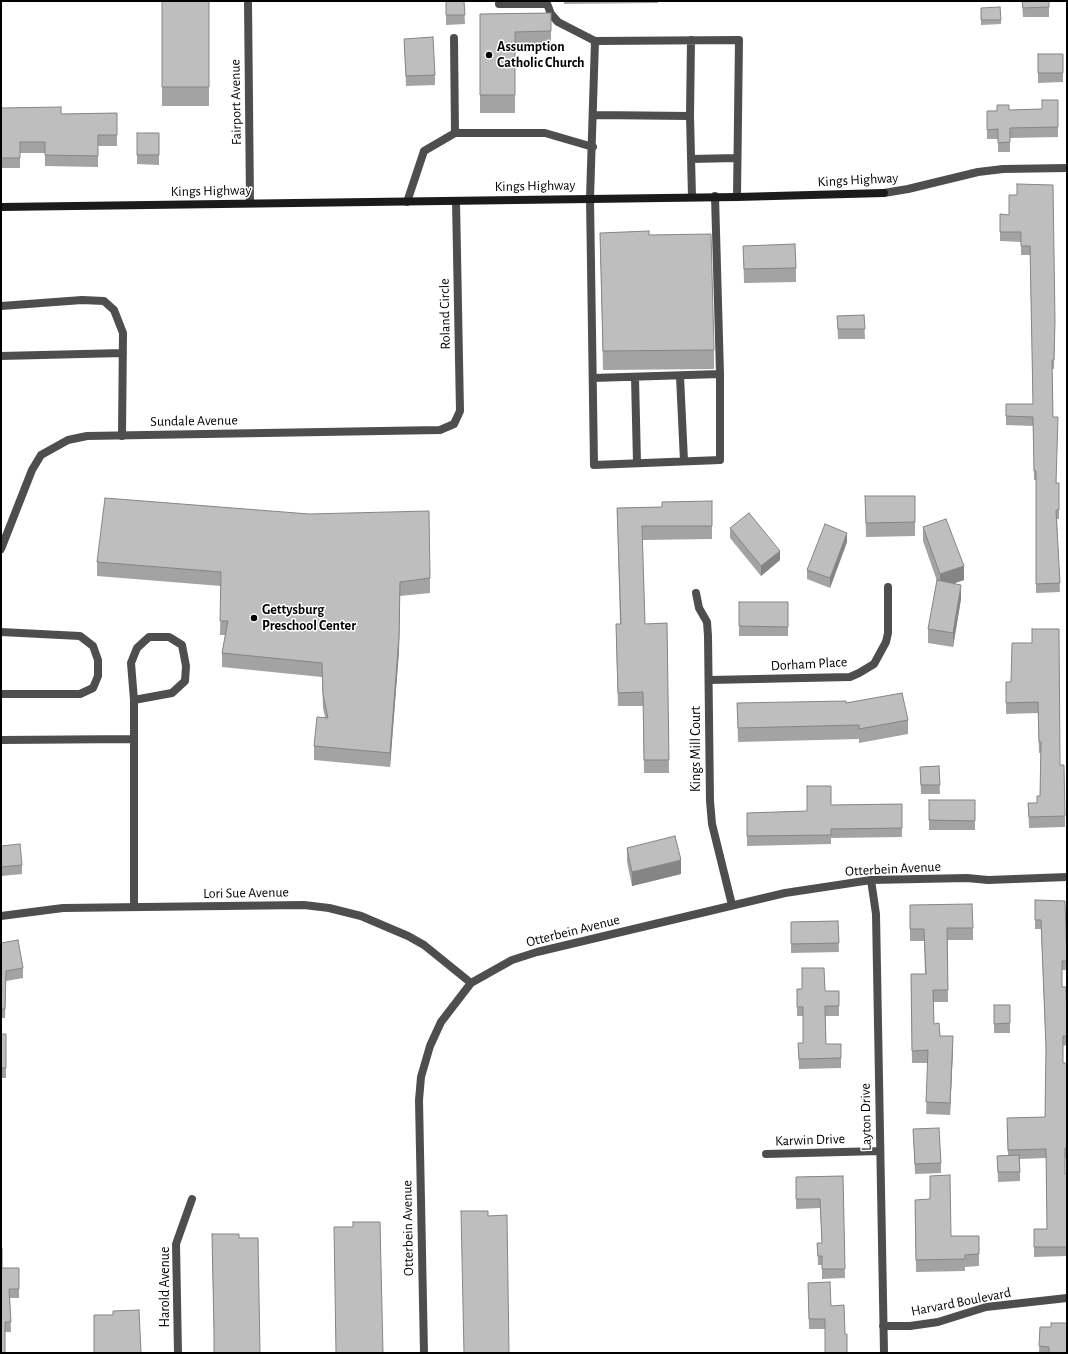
<!DOCTYPE html>
<html>
<head>
<meta charset="utf-8">
<style>
  body { margin:0 }
  #map { position:relative; width:1068px; height:1354px; overflow:hidden; background:#fff; font-family:"Alegreya Sans",sans-serif }
  canvas { display:block }
  .frame { position:absolute; inset:0; border:2px solid #000; pointer-events:none }
</style>
</head>
<body>
<div id="map">
<canvas width="1068" height="1354"></canvas>
<div class="frame"></div>
</div>
<script>
const context = document.querySelector('canvas').getContext('2d');
context.lineJoin = 'round';
const toPath = rows => new Path2D(rows.map(r => 'M' + r).join(''));
function strokePath(path, color, width, dash) { context.strokeStyle = color; context.lineWidth = width; context.lineCap = dash ? 'butt' : 'round'; context.setLineDash(dash || []); context.stroke(path); }
function fill(path, color) { context.fillStyle = color; context.fill(path, 'evenodd'); }
function drawText(font, color, halo, rows, align = 'center') {
  context.font = font + ' "Alegreya Sans",sans-serif'; context.lineWidth = 3; context.setLineDash([]); context.textBaseline = 'middle'; context.strokeStyle = halo; context.fillStyle = color; for (const [text, x, y, turn = 0] of rows) {
    context.save(); context.translate(x, y); context.rotate((+turn || 0) * Math.PI / 180); context.textAlign = isNaN(turn) ? turn : align; if (halo) context.strokeText(text, 0, 0); context.fillText(text, 0, 0); context.restore();
  }
}
strokePath(toPath([
  [499,1,499,4,546,4],
  [546,1,551,14,558,22,595,41],
  [454,38,455,133],
  [594,115,690,116,692,197],
  [690,116,691,40],
  [691,159,737,158],
  [407,202,424,151,455,133,545,133,593,147],
  [1,306,82,300,104,301,114,310,123,333,122,436],
  [1,356,123,353],
  [720,374,720,460,594,465,590,198,595,41,739,40,737,197],
  [680,376,684,461],
  [635,377,637,463],
  [593,378,720,374,715,196],
  [134,700,131,663,137,648,149,637,169,637,182,645,186,666,185,681,172,693,134,700,134,907],
  [1,740,134,739]
]), '#4e4e4e', 8);
strokePath(toPath([
  [248,1,250,203],
  [884,193,908,189,978,172,1003,169,1067,168],
  [1,549,32,470,41,455,68,440,87,436,440,430,454,424,460,411,456,201],
  [696,593,699,608,707,622,708,636,710,801,712,824,732,905],
  [1,632,80,636,93,646,98,660,98,676,93,688,80,694,1,694],
  [710,680,850,677,859,673,874,664,886,642,888,633,888,587],
  [871,880,876,914,884,1353],
  [1,916,63,908,304,905,329,908,361,916,408,936,424,945,471,983],
  [766,1154,880,1151],
  [883,1326,910,1326,938,1322,986,1307,1067,1298],
  [178,1353,176,1244,192,1199],
  [424,1353,419,1100,421,1077,430,1046,441,1022,471,983,512,960,537,952,785,893,871,880,967,878,988,880,1067,877]
]), '#4e4e4e', 8);
strokePath(toPath([
  [1,207,737,197,884,193]
]), '#1b1b1b', 8);
fill(toPath([
  [162,1,209,1,209,106,162,106],
  [446,1,464,1,465,24,446,25],
  [564,1,658,1,658,3,564,4],
  [1022,1,1049,1,1049,17,1023,17],
  [981,8,1001,20,1001,24,981,25],
  [551,13,551,50,515,50,515,113,480,113,480,14],
  [404,39,435,75,435,85,406,86],
  [1038,54,1063,54,1063,82,1038,83],
  [1058,100,1058,137,1010,138,1010,152,998,152,998,139,987,139,987,111,1042,109],
  [1,108,61,114,117,113,117,146,98,146,98,167,45,166,45,153,20,153,20,168,1,168],
  [137,133,159,133,159,165,137,164],
  [1017,195,1055,331,1054,369,1052,369,1053,417,1056,483,1059,483,1059,519,1057,519,1060,592,1036,593,1036,480,1034,480,1033,426,1006,425,1006,404,1033,404,1030,255,1021,255,1021,242,1000,241,1000,214,1009,215],
  [600,233,649,235,714,350,714,369,603,370],
  [743,246,796,268,796,282,744,283],
  [864,315,865,339,838,339,837,316],
  [865,496,915,496,915,536,866,537],
  [712,501,712,539,642,540,645,624,667,623,669,773,644,773,643,706,618,706,616,637,620,624,617,508,662,507],
  [923,527,964,580,954,583,961,599,953,647,928,643,928,629,937,581,923,541],
  [730,528,780,560,761,576,730,538],
  [847,542,830,588,807,579,807,570],
  [97,562,430,578,430,593,400,596,399,651,390,767,314,760,314,746,325,717,323,708,322,677,222,667,222,653,225,635,220,635,221,586,97,576],
  [739,602,788,602,788,636,739,636],
  [1032,643,1060,765,1065,816,1065,827,1029,828,1028,803,1037,803,1040,796,1041,753,1039,753,1038,713,1006,714,1006,682,1011,682],
  [737,703,846,703,908,720,908,734,859,743,859,739,738,742],
  [939,766,940,794,921,794,920,767],
  [929,800,975,800,975,830,929,830],
  [902,804,902,837,831,838,831,844,747,846,747,813,807,811,831,805],
  [1,846,22,865,22,874,1,876],
  [627,848,681,874,632,886,627,862],
  [1035,900,1067,947,1067,970,1062,970,1062,987,1067,1024,1067,1045,1063,1046,1063,1063,1067,1063,1067,1158,1065,1158,1065,1174,1067,1174,1067,1256,1034,1257,1034,1229,1047,1229,1046,1158,1020,1159,1020,1181,998,1182,997,1156,1008,1156,1007,1127,1045,1117,1046,1053,1041,929,1035,929],
  [910,905,973,928,973,940,948,940,948,1002,933,1002,934,1024,940,1036,953,1048,950,1115,926,1114,928,1063,912,1063,911,974,925,974,924,941,910,941],
  [838,921,839,952,791,953,791,922],
  [1,943,23,968,23,978,6,981,5,1018,1,1018],
  [825,991,839,991,839,1016,825,1016,826,1044,841,1044,841,1068,799,1069,798,1043,803,1043,803,1016,797,1016,797,998],
  [994,1005,1010,1005,1010,1033,994,1033],
  [1,1034,6,1034,6,1078,1,1078],
  [913,1129,941,1163,941,1173,915,1174],
  [843,1176,845,1278,822,1279,822,1265,818,1265,817,1243,822,1243,820,1208,796,1209,796,1177],
  [915,1200,951,1236,979,1236,979,1266,965,1267,965,1271,916,1272],
  [212,1234,239,1238,214,1339,212,1248],
  [2,1268,19,1268,19,1298,10,1298,11,1332,5,1332],
  [808,1283,831,1306,845,1334,847,1353,825,1329,809,1329],
  [1040,1327,1067,1353,1039,1353]
]), '#a3a3a3');
fill(toPath([
  [847,533,847,542,830,588,830,578],
  [780,551,780,560,761,576,761,566],
  [964,566,964,580,940,588,940,574],
  [400,582,399,651,390,767,390,753],
  [961,585,961,599,953,647,953,633],
  [681,860,681,874,632,886,632,872],
  [953,1036,953,1048,950,1115,950,1103]
]), '#858585');
const building = toPath([
  [162,1,209,1,209,87,162,87,162,1],
  [446,1,464,1,465,15,446,15,446,1],
  [1022,1,1049,1,1049,7,1023,8,1022,1],
  [1000,7,1001,20,981,20,981,8,1000,7],
  [551,13,551,31,515,32,515,95,480,95,480,14,551,13],
  [433,37,435,75,406,76,404,39,433,37],
  [1038,54,1063,54,1063,73,1038,73,1038,54],
  [1042,100,1058,100,1058,127,1010,128,1010,142,998,143,998,129,987,130,987,111,997,111,997,105,1009,105,1009,110,1042,109,1042,100],
  [61,107,61,114,117,113,117,135,98,135,98,156,45,155,45,142,20,142,20,158,1,158,1,108,61,107],
  [137,133,159,133,159,155,137,155,137,133],
  [1017,184,1053,185,1055,321,1054,360,1052,360,1053,417,1058,417,1056,483,1059,483,1059,510,1056,510,1060,583,1036,584,1036,471,1034,471,1033,417,1006,416,1006,404,1033,404,1030,246,1021,246,1021,232,1000,232,1000,214,1009,215,1009,195,1017,195,1017,184],
  [649,231,649,235,711,234,714,350,603,351,600,233,649,231],
  [795,244,796,268,744,269,743,246,795,244],
  [864,315,865,329,838,329,837,316,864,315],
  [865,496,915,496,915,522,866,523,865,496],
  [105,498,309,514,429,511,430,578,400,582,399,637,390,753,314,746,317,717,328,718,323,694,322,663,222,653,228,621,220,621,221,572,97,562,105,498],
  [712,501,712,526,642,526,645,624,667,623,669,760,644,760,643,692,618,693,616,624,621,624,617,508,662,507,662,502,712,501],
  [749,513,780,551,761,566,730,528,749,513],
  [946,519,964,566,940,574,923,527,946,519],
  [825,524,847,533,830,578,807,570,825,524],
  [937,580,961,585,953,633,928,629,937,580],
  [739,602,788,602,788,627,739,626,739,602],
  [1032,629,1059,629,1060,765,1064,765,1065,816,1029,817,1028,803,1037,803,1037,796,1040,796,1041,742,1039,742,1038,702,1006,703,1006,682,1011,682,1012,643,1032,643,1032,629],
  [902,693,908,720,859,729,859,725,738,728,737,703,846,701,846,703,902,693],
  [939,766,940,785,921,785,920,767,939,766],
  [807,786,831,786,831,805,902,804,902,828,831,829,831,835,747,836,747,813,807,811,807,786],
  [929,800,975,800,975,821,929,820,929,800],
  [675,836,681,860,632,872,627,848,675,836],
  [20,844,22,865,1,867,1,846,20,844],
  [1035,900,1065,901,1067,961,1062,961,1062,987,1066,987,1067,1024,1067,1036,1063,1036,1063,1063,1067,1063,1067,1148,1065,1148,1065,1174,1067,1174,1067,1247,1034,1247,1034,1229,1047,1229,1046,1149,1008,1150,1007,1118,1045,1117,1046,1047,1041,920,1035,920,1035,900],
  [972,904,973,928,947,928,948,990,933,990,934,1024,939,1023,940,1036,953,1036,950,1103,926,1102,928,1050,912,1051,911,974,926,974,924,929,910,929,910,905,972,904],
  [838,921,839,943,791,944,791,922,838,921],
  [18,940,23,968,6,971,5,1009,1,1009,1,943,18,940],
  [802,968,824,968,825,991,839,991,839,1006,825,1006,826,1044,841,1044,841,1058,799,1059,798,1043,803,1043,803,1007,797,1007,797,989,802,989,802,968],
  [994,1005,1010,1005,1010,1023,994,1024,994,1005],
  [1,1034,6,1034,6,1068,1,1068,1,1034],
  [939,1128,941,1163,915,1164,913,1129,939,1128],
  [1019,1155,1020,1172,998,1172,997,1156,1019,1155],
  [950,1175,951,1236,979,1236,979,1254,965,1255,965,1259,916,1260,915,1200,930,1199,930,1176,950,1175],
  [843,1176,845,1269,822,1269,822,1256,818,1256,817,1243,822,1243,820,1199,796,1199,796,1177,843,1176],
  [461,1211,488,1211,488,1216,507,1215,509,1353,464,1353,461,1211],
  [353,1222,380,1222,383,1353,336,1353,334,1227,353,1227,353,1222],
  [212,1234,239,1234,239,1238,258,1238,260,1353,214,1353,214,1331,212,1234],
  [1,1248,2,1248,2,1268,19,1268,19,1289,9,1289,11,1322,5,1322,5,1353,1,1353,1,1248],
  [830,1282,831,1306,844,1305,845,1334,847,1334,847,1353,825,1353,825,1319,809,1319,808,1283,830,1282],
  [139,1310,141,1353,94,1353,94,1315,113,1315,113,1311,139,1310],
  [1051,1323,1067,1323,1067,1353,1049,1353,1049,1347,1039,1346,1040,1327,1051,1327,1051,1323]
]);
fill(building, '#bebebe');
strokePath(building, '#858585', 1);
for (const [x, y, r, color] of [
  [489,55,4,"#000"],
  [254,618,4,"#000"]
]) { const dot = new Path2D(); dot.arc(x, y, r, 0, 2 * Math.PI); context.fillStyle = color; context.fill(dot); strokePath(dot, '#fff', 1.5); }
drawText('bold 14px', '#000', '#fff', [
  ["Assumption",497,47],
  ["Catholic Church",497,63],
  ["Gettysburg",262,610],
  ["Preschool Center",262,626]
], 'left');
drawText('14px', '#000', '#fff', [
  ["Fairport Avenue",236,102,-91],
  ["Kings Highway",858,180,-3],
  ["Kings Highway",535,186,-1],
  ["Kings Highway",211,191,-1],
  ["Roland Circle",445,314,-91],
  ["Sundale Avenue",194,421,-1],
  ["Dorham Place",809,664,-3],
  ["Kings Mill Court",696,749,-90],
  ["Otterbein Avenue",893,869,-3],
  ["Lori Sue Avenue",246,893,-1],
  ["Otterbein Avenue",573,931,-14],
  ["Layton Drive",866,1117,-91],
  ["Karwin Drive",810,1140,-2],
  ["Otterbein Avenue",408,1228,-91],
  ["Harold Avenue",165,1287,-90],
  ["Harvard Boulevard",961,1302,-11]
]);
</script>
</body>
</html>
